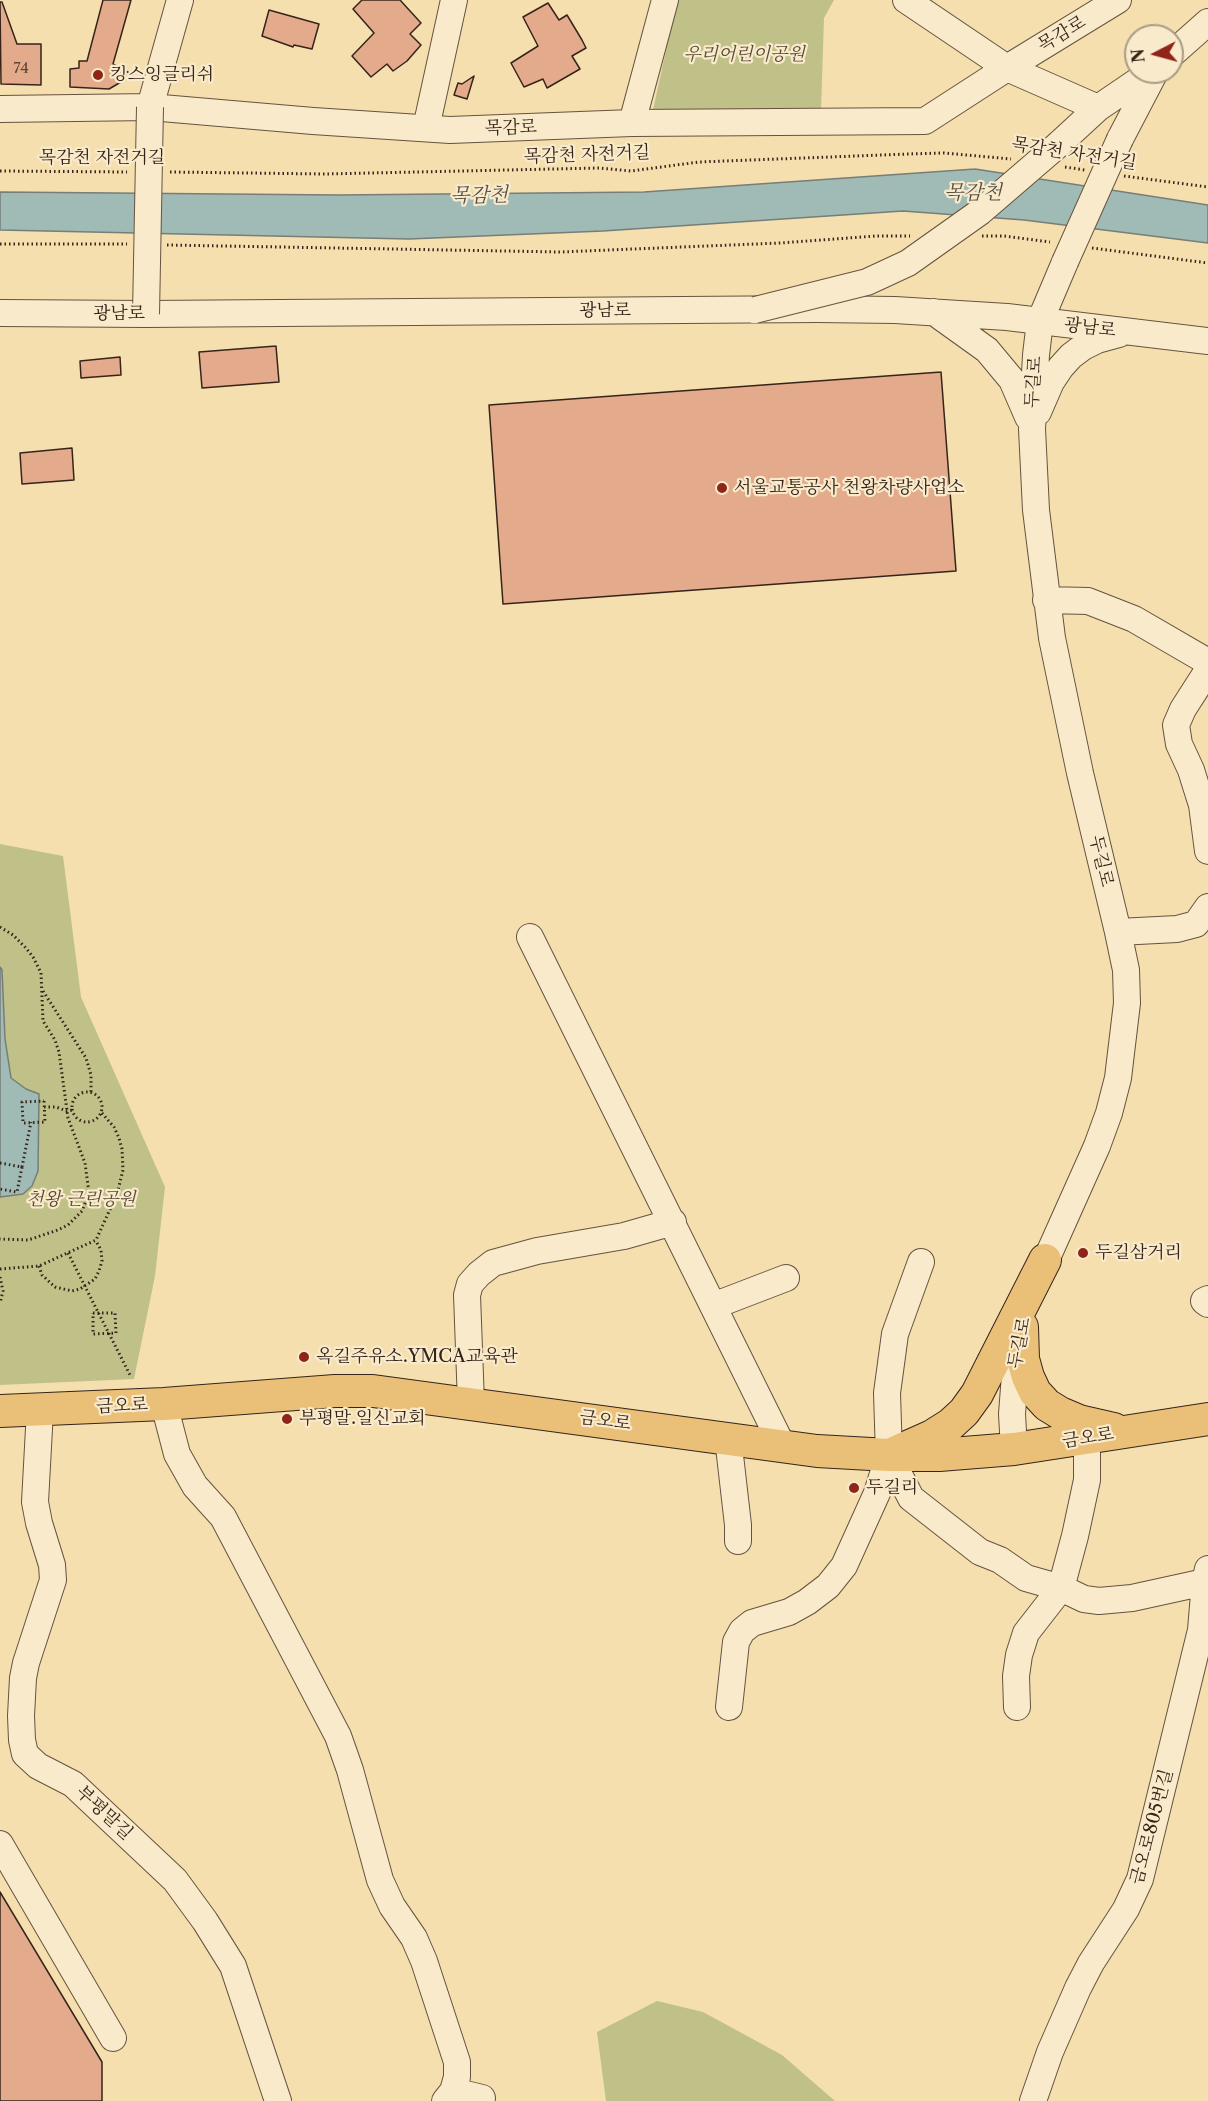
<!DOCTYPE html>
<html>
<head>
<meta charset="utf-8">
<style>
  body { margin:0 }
  #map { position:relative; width:1208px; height:2101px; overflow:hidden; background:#f5dfaf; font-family:"Libre Caslon Text",serif }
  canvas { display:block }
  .north { position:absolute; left:1124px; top:24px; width:60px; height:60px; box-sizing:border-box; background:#f8eacb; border:2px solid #aa9b84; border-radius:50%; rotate:264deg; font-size:16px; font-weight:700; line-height:24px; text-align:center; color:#36241a }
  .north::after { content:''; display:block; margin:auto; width:21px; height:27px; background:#8f2418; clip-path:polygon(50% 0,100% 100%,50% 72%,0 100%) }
</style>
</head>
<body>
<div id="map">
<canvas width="1208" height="2101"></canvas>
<div class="north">N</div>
</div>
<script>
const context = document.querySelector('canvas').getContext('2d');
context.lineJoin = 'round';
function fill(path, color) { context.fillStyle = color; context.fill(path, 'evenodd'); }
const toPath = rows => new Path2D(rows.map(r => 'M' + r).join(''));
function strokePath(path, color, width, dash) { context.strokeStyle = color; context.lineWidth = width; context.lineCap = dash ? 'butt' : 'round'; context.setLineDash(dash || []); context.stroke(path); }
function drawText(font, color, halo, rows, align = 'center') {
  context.font = font + ' "Libre Caslon Text","Noto Serif KR",serif'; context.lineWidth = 4.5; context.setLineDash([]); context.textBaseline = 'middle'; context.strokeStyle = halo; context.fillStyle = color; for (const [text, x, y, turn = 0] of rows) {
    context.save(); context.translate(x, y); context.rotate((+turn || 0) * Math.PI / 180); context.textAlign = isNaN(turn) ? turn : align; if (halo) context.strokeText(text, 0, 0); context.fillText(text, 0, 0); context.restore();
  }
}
fill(toPath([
  [677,0,834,0,824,18,821,110,653,110],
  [0,844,63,856,81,997,165,1187,155,1276,134,1379,0,1385],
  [657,2001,703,2012,782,2055,835,2101,606,2101,597,2032]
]), '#bfc188');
const water = toPath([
  [975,169,1208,205,1208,243,1024,220,903,211,603,231,409,239,0,230,0,192,339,195,644,192,975,169],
  [0,967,2,970,5,1039,11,1078,26,1089,39,1094,38,1171,32,1186,23,1194,0,1197,0,967]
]);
fill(water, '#a0bab5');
strokePath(water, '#767e77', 1.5);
const building = toPath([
  [103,0,131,0,113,64,133,75,109,89,70,87,70,69,79,68,79,61,87,61,103,0],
  [362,0,400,0,421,23,410,34,421,45,407,61,393,71,387,64,371,77,352,56,374,33,353,9,362,0],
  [0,2,2,2,17,44,41,44,41,85,1,84,0,2],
  [548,3,559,20,567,15,582,40,586,48,572,56,580,69,547,88,543,79,524,87,511,63,538,46,523,17,548,3],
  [269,10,319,24,312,49,294,45,293,47,262,36,269,10],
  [474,76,467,99,454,95,458,83,462,84,474,76],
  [276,346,279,382,202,388,199,352,276,346],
  [120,357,121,375,81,378,80,361,120,357],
  [941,372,956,571,503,604,489,405,941,372],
  [72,448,74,480,22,484,20,453,72,448],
  [0,1892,102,2062,102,2101,0,2101,0,1892]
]);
fill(building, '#e3aa8c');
strokePath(building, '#36241a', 1.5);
const minor = toPath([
  [906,0,1007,68,1098,108],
  [1172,54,1208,22],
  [150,107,180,0],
  [0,109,150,107,313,121,450,130,632,123,925,121,1007,68,1118,0],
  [632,123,665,0],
  [426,128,454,0],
  [1120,139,1155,72],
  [1059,144,1098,108,1151,72],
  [934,312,987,350,1012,380,1028,417],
  [0,313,146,314,817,309,895,310,1007,317,1208,341],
  [1038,412,1051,382,1061,367,1071,356,1083,347,1097,340,1119,334],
  [1046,600,1088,601,1134,619,1208,662],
  [1208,670,1183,709,1176,725,1179,744,1191,770,1202,805,1208,851],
  [1118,932,1177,929,1196,924,1208,907],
  [530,937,782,1445],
  [1038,1278,1097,1146,1109,1113,1118,1078,1127,1003,1126,970,1118,932,1080,773,1052,638,1036,510,1032,429,1036,355,1040,321,1065,262],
  [1208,1299,1204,1301,1208,1304],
  [713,1306,786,1278],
  [471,1403,467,1295,470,1284,479,1274,493,1263,537,1251,624,1236,673,1222],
  [164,1404,177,1454,195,1486,223,1517,338,1736,350,1770,380,1880,392,1906,414,1938,424,1961,457,2062,457,2077,453,2091,445,2101],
  [40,1410,35,1502,39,1523,52,1565,53,1580,26,1663,23,1678,21,1716,22,1740,25,1754,38,1766,73,1784,175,1880,205,1921,233,1966,278,2101],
  [728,1438,738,1525,738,1541],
  [1014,1449,1012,1414,1017,1348],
  [889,1455,911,1498,980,1552,1000,1560,1026,1578,1061,1588,1084,1599,1099,1601,1132,1598,1205,1582],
  [729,1707,736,1642,742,1631,752,1623,789,1612,807,1602,828,1586,844,1566,877,1493,889,1455,887,1393,895,1334,921,1262],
  [1017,1707,1016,1676,1019,1655,1026,1633,1061,1588,1075,1536,1087,1480,1087,1438],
  [0,1844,113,2038],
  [453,2091,482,2098],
  [1033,2101,1050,2052,1078,1988,1091,1963,1126,1909,1140,1879,1201,1630,1205,1582,1208,1569]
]);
const major = toPath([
  [1022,1327,1023,1359,1028,1377,1035,1392,1047,1405,1060,1413,1079,1421,1114,1429],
  [0,1411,164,1404,335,1391,373,1391,817,1451,889,1455,939,1455,1014,1449,1208,1419],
  [896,1452,932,1436,951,1424,964,1412,977,1394,1045,1260]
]);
strokePath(minor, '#66533f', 28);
strokePath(major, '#36241a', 34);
strokePath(toPath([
  [1065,167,1085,170],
  [0,171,127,172],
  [170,172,325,174,599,168,631,171,699,162,908,154,944,153,1011,159],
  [1124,176,1208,187],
  [982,236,1004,236,1050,242],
  [0,244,127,244],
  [167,245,560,252,780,243,876,236,910,236],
  [1092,248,1208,263],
  [0,927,13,935,26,948,33,957,41,973,43,1021,55,1040,59,1052,68,1118,85,1163,89,1193,82,1211,68,1225,58,1230,28,1240,0,1239],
  [43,991,86,1058,91,1075,91,1092],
  '72 1107a15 15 0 1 1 30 0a15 15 0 1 1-30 0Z',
  [44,1101,45,1122,23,1123,22,1102,44,1101],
  [44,1107,56,1107,67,1111,73,1110],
  [0,1163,22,1167,17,1192,0,1189],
  [22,1167,31,1122],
  [68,1253,130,1375],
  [39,1266,42,1275,55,1287,72,1291,80,1289,95,1279,99,1271,102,1261,101,1250,96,1241],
  [0,1269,39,1266,96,1240,117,1194,123,1170,122,1149,119,1138,114,1127,101,1112],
  [0,1277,3,1291,0,1303],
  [93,1313,115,1313,116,1333,93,1334,93,1313]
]), '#36241a', 3, [1.5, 3]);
strokePath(minor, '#f8eacb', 26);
strokePath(major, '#eac078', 32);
const minorBridge = toPath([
  [1065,262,1120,139],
  [755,310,867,282,908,263,980,212,1059,144],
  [146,314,150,107]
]);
strokePath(minorBridge, '#66533f', 28, []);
strokePath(minorBridge, '#f8eacb', 26);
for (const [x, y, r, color] of [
  [98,75,6,"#8f2418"],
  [722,488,6,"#8f2418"],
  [1083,1253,6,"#8f2418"],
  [304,1357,6,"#8f2418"],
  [287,1419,6,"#8f2418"],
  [854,1488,6,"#8f2418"]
]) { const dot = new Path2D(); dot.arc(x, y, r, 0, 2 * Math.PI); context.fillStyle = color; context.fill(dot); strokePath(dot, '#f8eacb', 2); }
drawText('15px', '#614636', null, [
  ["74",21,69]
]);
drawText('18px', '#36241a', '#f8eacb', [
  ["목감로",1062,34,-31],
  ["목감로",511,128,-2],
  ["목감천 자전거길",1074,154,9],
  ["목감천 자전거길",587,155,-2],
  ["목감천 자전거길",102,158],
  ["광남로",605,311],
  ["광남로",119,314],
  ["광남로",1090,328,7],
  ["두길로",1034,382,-86],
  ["두길로",1101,861,77],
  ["두길로",1020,1343,-79],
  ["금오로",122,1406,-3],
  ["금오로",605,1421,8],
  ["금오로",1088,1438,-9],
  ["부평말길",104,1813,43],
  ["금오로805번길",1152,1827,-75]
]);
drawText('italic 18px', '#584b36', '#f8eacb', [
  ["우리어린이공원",744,55],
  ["천왕 근린공원",81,1200]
]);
drawText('18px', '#36241a', '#f8eacb', [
  ["킹스잉글리쉬",110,75],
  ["서울교통공사 천왕차량사업소",734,488],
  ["두길삼거리",1095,1253],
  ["옥길주유소.YMCA교육관",316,1357],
  ["부평말.일신교회",299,1419],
  ["두길리",866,1488]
], 'left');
drawText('italic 20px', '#565148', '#f8eacb', [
  ["목감천",973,193],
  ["목감천",479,196,-1]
]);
</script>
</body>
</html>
